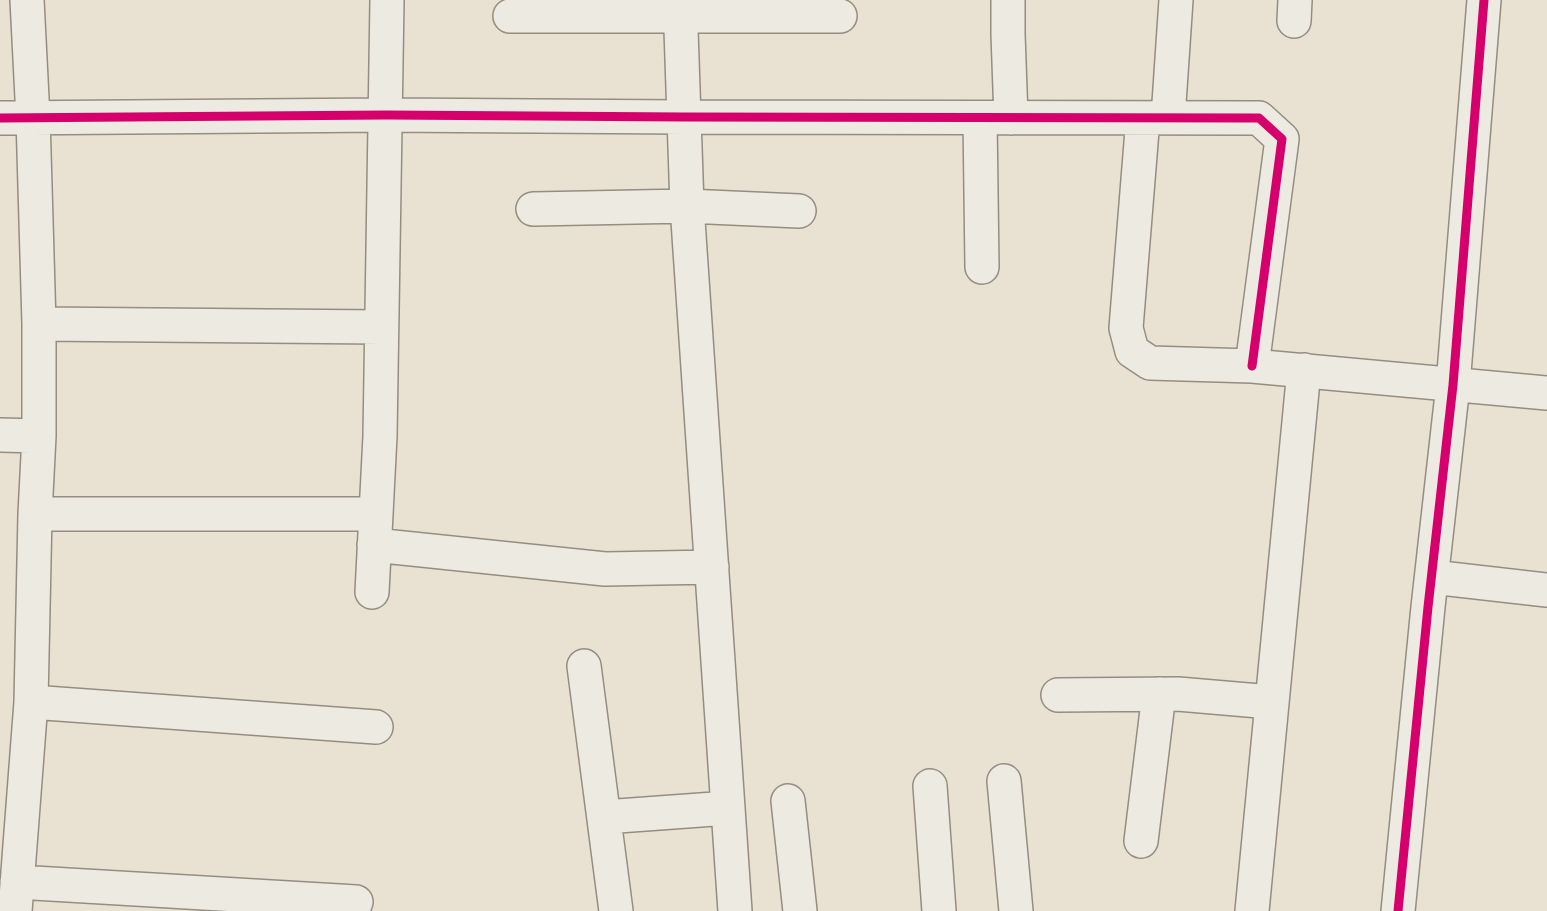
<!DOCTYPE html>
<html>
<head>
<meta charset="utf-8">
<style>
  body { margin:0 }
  canvas { display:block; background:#e9e2d2 }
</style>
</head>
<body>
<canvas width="1547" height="911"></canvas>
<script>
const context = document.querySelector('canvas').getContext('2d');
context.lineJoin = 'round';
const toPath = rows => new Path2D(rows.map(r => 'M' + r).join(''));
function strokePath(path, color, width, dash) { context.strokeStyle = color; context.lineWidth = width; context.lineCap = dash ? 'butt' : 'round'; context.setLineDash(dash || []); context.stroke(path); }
const minor = toPath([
  [680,0,687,206,735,911],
  [1008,0,1008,34,1011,118],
  [510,16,840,16],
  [1294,21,1295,0],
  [0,118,386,115,684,117,1259,118,1282,139,1252,366],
  [980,118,982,267],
  [1143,118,1126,328,1132,351,1150,363,1252,366,1547,393],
  [1168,118,1176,0],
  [533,209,687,206,799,211],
  [39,324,381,327],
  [0,435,39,436],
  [35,514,376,514],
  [374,545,605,569,712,567],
  [1432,577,1547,590],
  [372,592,380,436,387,0],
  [584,666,616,911],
  [1058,695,1178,694,1271,702],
  [31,702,376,727],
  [1004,781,1016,911],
  [930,786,939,911],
  [788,801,800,911],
  [604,817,728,808],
  [1141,841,1159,694],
  [17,882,356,902],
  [15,911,31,702,35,514,39,436,39,324,33,118,27,0],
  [1252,911,1304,370],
  [1398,911,1428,607,1453,385,1484,0]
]);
strokePath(minor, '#958d82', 36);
strokePath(minor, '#edeae2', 33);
strokePath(toPath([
  [0,118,386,115,684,117,1259,118,1282,139,1252,366],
  [1398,911,1428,607,1453,385,1484,0]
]), '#d6006c', 9);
</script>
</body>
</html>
